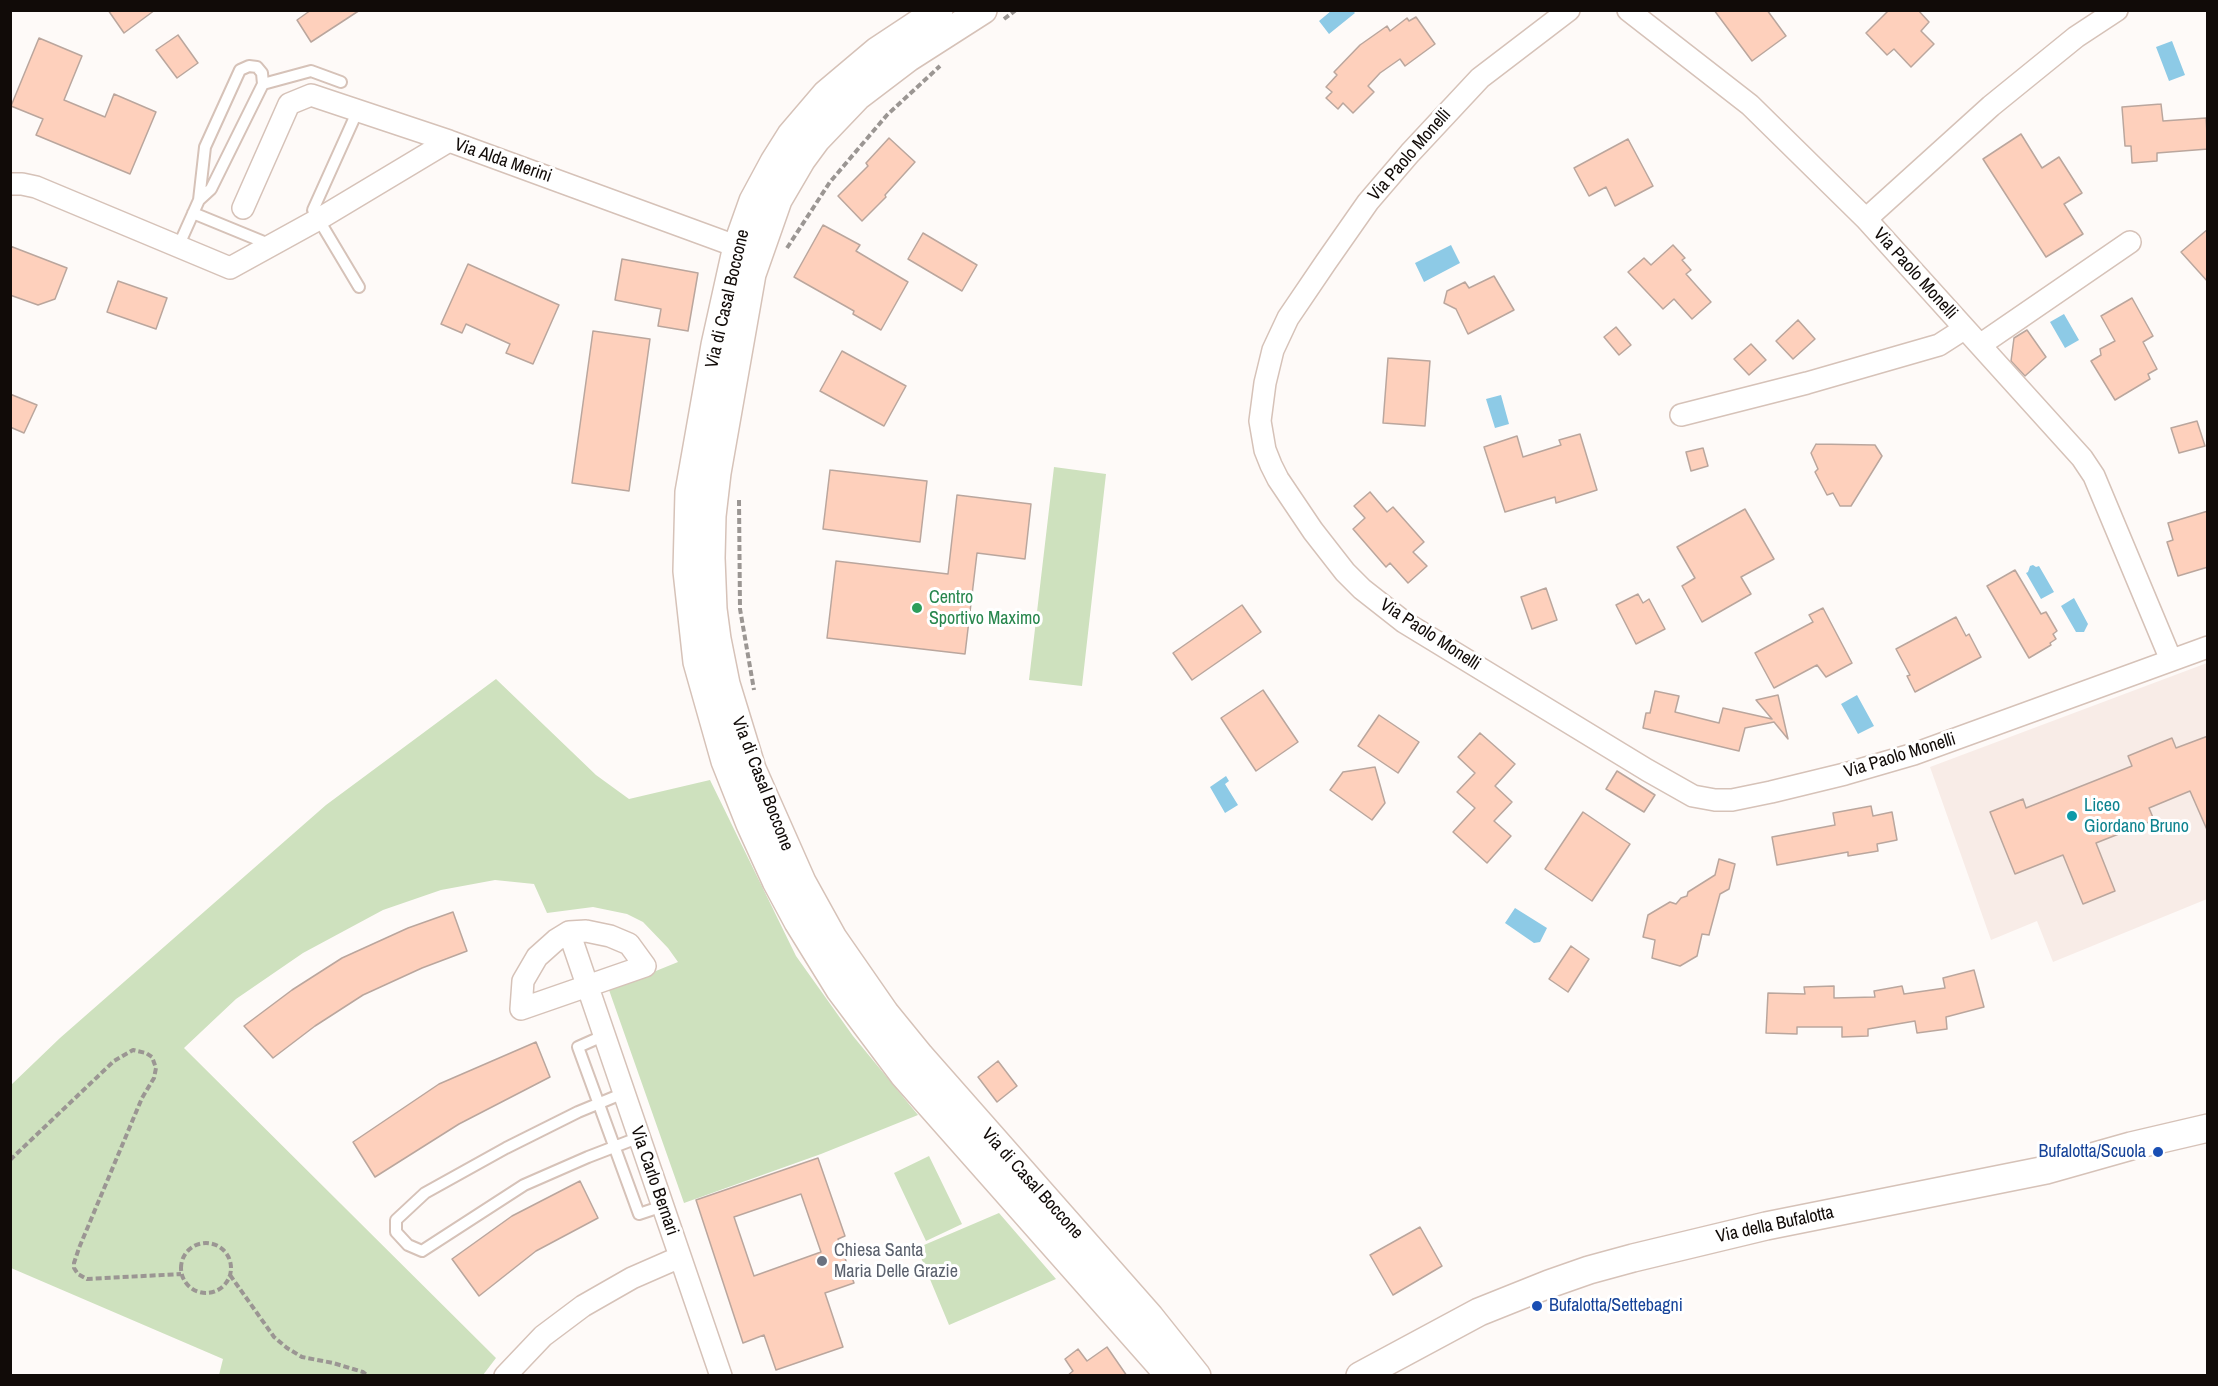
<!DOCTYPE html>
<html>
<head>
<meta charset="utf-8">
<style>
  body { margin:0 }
  #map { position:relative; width:2218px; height:1386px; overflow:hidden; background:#fefaf8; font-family:"Archivo Narrow",sans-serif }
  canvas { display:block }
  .frame { position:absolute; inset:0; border:12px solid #110b08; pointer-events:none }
</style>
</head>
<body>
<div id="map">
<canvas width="2218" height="1386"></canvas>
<div class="frame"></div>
</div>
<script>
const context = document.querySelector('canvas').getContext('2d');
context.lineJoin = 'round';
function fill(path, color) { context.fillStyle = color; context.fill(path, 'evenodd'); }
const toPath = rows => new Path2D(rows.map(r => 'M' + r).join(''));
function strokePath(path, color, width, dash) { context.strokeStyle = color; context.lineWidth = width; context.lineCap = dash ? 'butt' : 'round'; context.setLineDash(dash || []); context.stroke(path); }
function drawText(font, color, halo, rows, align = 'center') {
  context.font = font + ' "Archivo Narrow",sans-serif'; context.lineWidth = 6; context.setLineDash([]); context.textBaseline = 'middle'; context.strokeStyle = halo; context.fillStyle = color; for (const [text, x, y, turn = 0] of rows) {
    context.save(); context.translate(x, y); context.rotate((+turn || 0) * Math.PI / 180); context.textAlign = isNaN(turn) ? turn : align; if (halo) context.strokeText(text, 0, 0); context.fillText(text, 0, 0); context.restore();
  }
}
fill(toPath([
  [2207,663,2207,899,2053,962,2037,921,1991,940,1930,767]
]), '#f8ece7');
fill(toPath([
  [1054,467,1106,474,1082,686,1029,680],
  [496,679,596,775,629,799,710,780,796,956,853,1036,918,1115,821,1154,684,1203,609,990,678,962,668,948,643,922,627,914,593,907,547,913,534,884,495,880,441,890,383,910,303,953,236,999,184,1048,496,1358,483,1375,219,1375,223,1359,11,1268,11,1085,60,1038,326,805],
  [929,1156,962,1224,926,1241,894,1173],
  [999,1213,1056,1279,949,1325,917,1248]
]), '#cee1be');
fill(toPath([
  [1331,11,1353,11,1355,13,1329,34,1319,21],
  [2172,41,2185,75,2169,81,2156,47],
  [1451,245,1460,263,1424,282,1415,263],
  [2064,314,2079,340,2065,348,2050,322],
  [1501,395,1509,424,1495,428,1486,399],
  [2033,565,2036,567,2039,566,2054,592,2041,599,2026,573,2028,572,2030,566],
  [2074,598,2088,624,2084,632,2076,632,2061,606],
  [1857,695,1874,726,1858,734,1841,704],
  [1226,776,1229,781,1225,784,1238,805,1225,813,1210,787],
  [1515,908,1547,928,1540,942,1534,943,1505,923]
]), '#8dcae6');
const building = toPath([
  [108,10,155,10,124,33,108,10],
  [311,10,360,10,311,42,297,20,311,10],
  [1714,10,1767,10,1786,36,1752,61,1714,10],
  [1889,10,1918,10,1929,22,1921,31,1934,44,1911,67,1894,49,1887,55,1866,33,1889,10],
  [1416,17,1435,44,1405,66,1400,59,1380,73,1368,86,1374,92,1353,113,1343,103,1338,109,1326,98,1332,92,1326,87,1337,75,1334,72,1360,45,1387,26,1390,31,1407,18,1409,21,1416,17],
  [178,35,198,63,177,78,156,50,178,35],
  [39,38,82,56,64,100,105,117,114,94,156,112,130,174,36,135,43,119,11,106,39,38],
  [2161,104,2163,121,2206,118,2208,149,2157,153,2157,161,2132,163,2131,146,2125,146,2122,107,2161,104],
  [2021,134,2042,168,2059,157,2082,193,2064,204,2083,234,2046,257,1983,159,2021,134],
  [889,138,915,162,885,195,886,197,862,221,838,196,868,166,866,163,889,138],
  [1628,139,1653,186,1615,206,1606,187,1589,196,1574,168,1628,139],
  [823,225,860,245,856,251,908,282,881,330,853,314,854,311,794,277,823,225],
  [2208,229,2208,282,2181,252,2208,229],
  [923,233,977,265,962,291,908,259,923,233],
  [1673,245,1685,258,1682,260,1691,270,1686,274,1711,302,1692,319,1674,299,1663,309,1628,272,1644,258,1651,265,1673,245],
  [10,246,67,268,55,299,38,305,10,295,10,246],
  [622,259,698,273,688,331,658,326,661,309,615,300,622,259],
  [468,264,559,305,533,364,506,353,510,344,466,324,462,333,441,324,468,264],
  [1494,276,1514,310,1468,334,1456,309,1444,303,1447,291,1465,282,1469,288,1494,276],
  [118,281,167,298,156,329,107,312,118,281],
  [2132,298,2153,336,2143,342,2157,369,2148,374,2150,379,2115,400,2091,361,2101,355,2100,349,2115,341,2101,316,2132,298],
  [1798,320,1815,339,1793,359,1776,341,1798,320],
  [1616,327,1631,345,1619,355,1604,337,1616,327],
  [2027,330,2046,357,2025,376,2011,361,2014,338,2027,330],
  [593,331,650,339,629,491,572,483,593,331],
  [1751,344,1766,360,1749,375,1734,359,1751,344],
  [842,351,906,386,884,426,820,391,842,351],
  [1388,358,1430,361,1425,426,1383,423,1388,358],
  [10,394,37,405,24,433,10,427,10,394],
  [2197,421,2205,446,2179,453,2171,428,2197,421],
  [1580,434,1597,490,1556,503,1555,497,1505,512,1484,447,1517,436,1523,457,1561,445,1559,440,1580,434],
  [1816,444,1875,445,1882,456,1851,506,1840,506,1833,493,1827,495,1815,472,1818,469,1811,453,1816,444],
  [1703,448,1708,466,1691,471,1686,452,1703,448],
  [830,470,927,481,920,542,823,529,830,470],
  [1370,492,1387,512,1393,507,1424,542,1413,552,1427,566,1408,583,1390,563,1386,567,1353,529,1365,518,1354,506,1370,492],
  [957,495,1031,504,1025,559,977,553,965,654,827,638,836,561,948,574,957,495],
  [1745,509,1774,559,1741,577,1751,594,1702,622,1682,586,1695,578,1677,547,1745,509],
  [2208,511,2208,567,2178,576,2167,542,2173,540,2168,523,2208,511],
  [2015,570,2041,614,2046,612,2057,631,2053,634,2056,639,2050,643,2051,645,2029,658,1987,586,2015,570],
  [1546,588,1557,620,1532,629,1521,597,1546,588],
  [1638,594,1643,603,1649,599,1665,629,1636,644,1616,605,1638,594],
  [1242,605,1261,632,1192,680,1173,653,1242,605],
  [1823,608,1852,663,1826,677,1817,665,1774,688,1755,653,1813,622,1809,615,1823,608],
  [1956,617,1966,636,1969,634,1981,657,1915,692,1907,676,1910,675,1896,649,1956,617],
  [1263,690,1298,742,1256,771,1221,718,1263,690],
  [1655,691,1679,696,1675,712,1719,723,1723,708,1772,719,1756,700,1778,695,1788,739,1774,722,1745,728,1739,751,1643,728,1646,713,1650,713,1655,691],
  [1379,715,1419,742,1398,773,1358,746,1379,715],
  [1480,733,1515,764,1495,786,1512,802,1494,821,1511,836,1487,863,1453,832,1475,808,1457,792,1475,773,1458,757,1480,733],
  [2208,736,2208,832,2190,791,2149,808,2154,820,2096,843,2115,891,2083,904,2063,855,2015,874,1990,812,2023,799,2026,808,2132,766,2128,756,2172,738,2176,748,2208,736],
  [1375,767,1385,803,1372,820,1330,790,1343,772,1375,767],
  [1617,771,1655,795,1644,812,1606,789,1617,771],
  [1871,806,1873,816,1892,812,1897,840,1877,844,1878,851,1848,856,1848,852,1777,865,1772,837,1835,825,1833,813,1871,806],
  [1583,812,1630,844,1592,901,1545,869,1583,812],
  [1719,859,1735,864,1729,889,1720,894,1709,935,1702,934,1697,956,1680,966,1652,958,1655,940,1643,937,1648,915,1670,902,1676,904,1681,898,1687,896,1688,892,1715,875,1719,859],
  [453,912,467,951,422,968,363,995,315,1026,273,1058,244,1026,292,990,342,958,408,928,453,912],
  [1571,946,1589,959,1568,992,1549,979,1571,946],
  [1974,970,1984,1007,1946,1017,1947,1029,1917,1033,1915,1021,1868,1029,1868,1036,1842,1037,1842,1027,1797,1027,1797,1034,1766,1033,1768,993,1805,994,1804,987,1834,986,1834,998,1875,997,1874,991,1902,986,1904,994,1945,988,1943,978,1974,970],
  [536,1042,550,1077,459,1124,375,1177,353,1142,439,1084,536,1042],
  [998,1061,1017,1086,997,1102,978,1077,998,1061],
  [818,1158,845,1236,838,1239,854,1283,825,1293,843,1347,776,1370,764,1335,743,1343,696,1200,818,1158],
  [801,1194,821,1252,754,1276,734,1217,801,1194],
  [580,1181,598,1218,536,1251,479,1296,452,1259,512,1216,580,1181],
  [1420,1227,1442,1266,1393,1295,1370,1255,1420,1227],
  [1107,1347,1127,1376,1067,1376,1073,1371,1065,1359,1078,1349,1087,1361,1107,1347]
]);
fill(building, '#fed0bc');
strokePath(building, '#baa69d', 1.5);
const service = toPath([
  [263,84,311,71,341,82],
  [358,110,313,210,359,287],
  [193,213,271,245],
  [178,247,199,200,205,147,240,70,249,66,257,67,262,73,263,84,211,189,199,200],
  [605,1035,578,1047,639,1214,663,1206],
  [624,1093,578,1112,506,1148,425,1193,396,1220,396,1232,408,1245,422,1251,524,1185,588,1157,640,1137]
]);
const minor = toPath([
  [1569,10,1480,78,1410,153,1368,202,1326,262,1288,318,1273,350,1265,383,1260,421,1265,450,1271,465,1278,479,1313,531,1345,572,1362,589,1404,622,1647,770,1693,796,1715,800,1732,800,1771,792,1845,774,1914,754,2208,647],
  [1628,10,1750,105,1866,219,1991,106,2076,37,2117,10],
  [10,184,22,184,36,187,230,268,319,219,449,141,752,252],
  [243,208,289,104,311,95,449,141],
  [1866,219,2082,458,2094,476,2171,660],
  [1980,345,2130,242],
  [1681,415,1807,383,1939,345,1964,329],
  [586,931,610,936,629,944,645,966,521,1009,523,981,537,957,556,940,569,932,586,931],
  [569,932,721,1376],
  [505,1376,543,1336,583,1306,632,1278,680,1257]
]);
const tertiary = toPath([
  [939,10,877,51,826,94,791,135,774,162,753,201,737,246,715,345,689,492,687,571,697,662,725,761,750,824,776,881,798,922,840,990,903,1074,1170,1376],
  [983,10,908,58,858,96,816,140,802,159,778,200,752,274,717,473,712,516,711,558,713,609,717,639,726,684,752,769,802,882,833,938,885,1013,920,1056,1150,1317,1197,1376],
  [1360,1376,1479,1312,1549,1284,1589,1270,1633,1258,1766,1226,2046,1170,2131,1146,2208,1128]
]);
strokePath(service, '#d6c2b8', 14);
strokePath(minor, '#d6c2b8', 24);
strokePath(tertiary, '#d6c2b8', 30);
strokePath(toPath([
  [1004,19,1016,10],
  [787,248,830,182,887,115,940,66],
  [739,500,740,609,754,690],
  [10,1160,114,1061,133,1050,146,1053,152,1057,156,1068,154,1078,142,1098,79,1248,74,1263,74,1268,78,1274,87,1279,181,1274],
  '181 1268a25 25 0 1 1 50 0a25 25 0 1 1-50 0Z',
  [230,1275,274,1337,287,1348,302,1357,333,1363,363,1372,368,1376]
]), '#9b9693', 4, [6, 3]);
strokePath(service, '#fff', 10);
strokePath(minor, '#fff', 21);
strokePath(tertiary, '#fff', 27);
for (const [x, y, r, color] of [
  [917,608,6,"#2e9e5b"],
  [2072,816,6,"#0f9aa8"],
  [2158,1152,6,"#1a4fb4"],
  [822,1261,6,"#6b7280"],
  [1537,1306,6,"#1a4fb4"]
]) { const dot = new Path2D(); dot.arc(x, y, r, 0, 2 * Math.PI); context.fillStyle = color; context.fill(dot); strokePath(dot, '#fff', 2); }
drawText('18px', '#110b08', '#fff', [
  ["Via Paolo Monelli",1410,155,-49],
  ["Via Alda Merini",503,161,19],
  ["Via Paolo Monelli",1915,274,48],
  ["Via di Casal Boccone",728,299,-77],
  ["Via Paolo Monelli",1430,635,33],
  ["Via Paolo Monelli",1900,756,-17],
  ["Via di Casal Boccone",762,784,69],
  ["Via Carlo Bernari",654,1181,71],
  ["Via di Casal Boccone",1032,1184,48],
  ["Via della Bufalotta",1775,1225,-12]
]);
drawText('18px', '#27864d', '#fff', [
  ["Centro",929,598],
  ["Sportivo Maximo",929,619]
], 'left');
drawText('18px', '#0d838f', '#fff', [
  ["Liceo",2084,806],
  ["Giordano Bruno",2084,827]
], 'left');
drawText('18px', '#164399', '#fff', [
  ["Bufalotta/Scuola",2146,1152],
  ["Bufalotta/Settebagni",1549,1306,"left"]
], 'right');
drawText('18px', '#5b616d', '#fff', [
  ["Chiesa Santa",834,1251],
  ["Maria Delle Grazie",834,1272]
], 'left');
</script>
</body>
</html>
